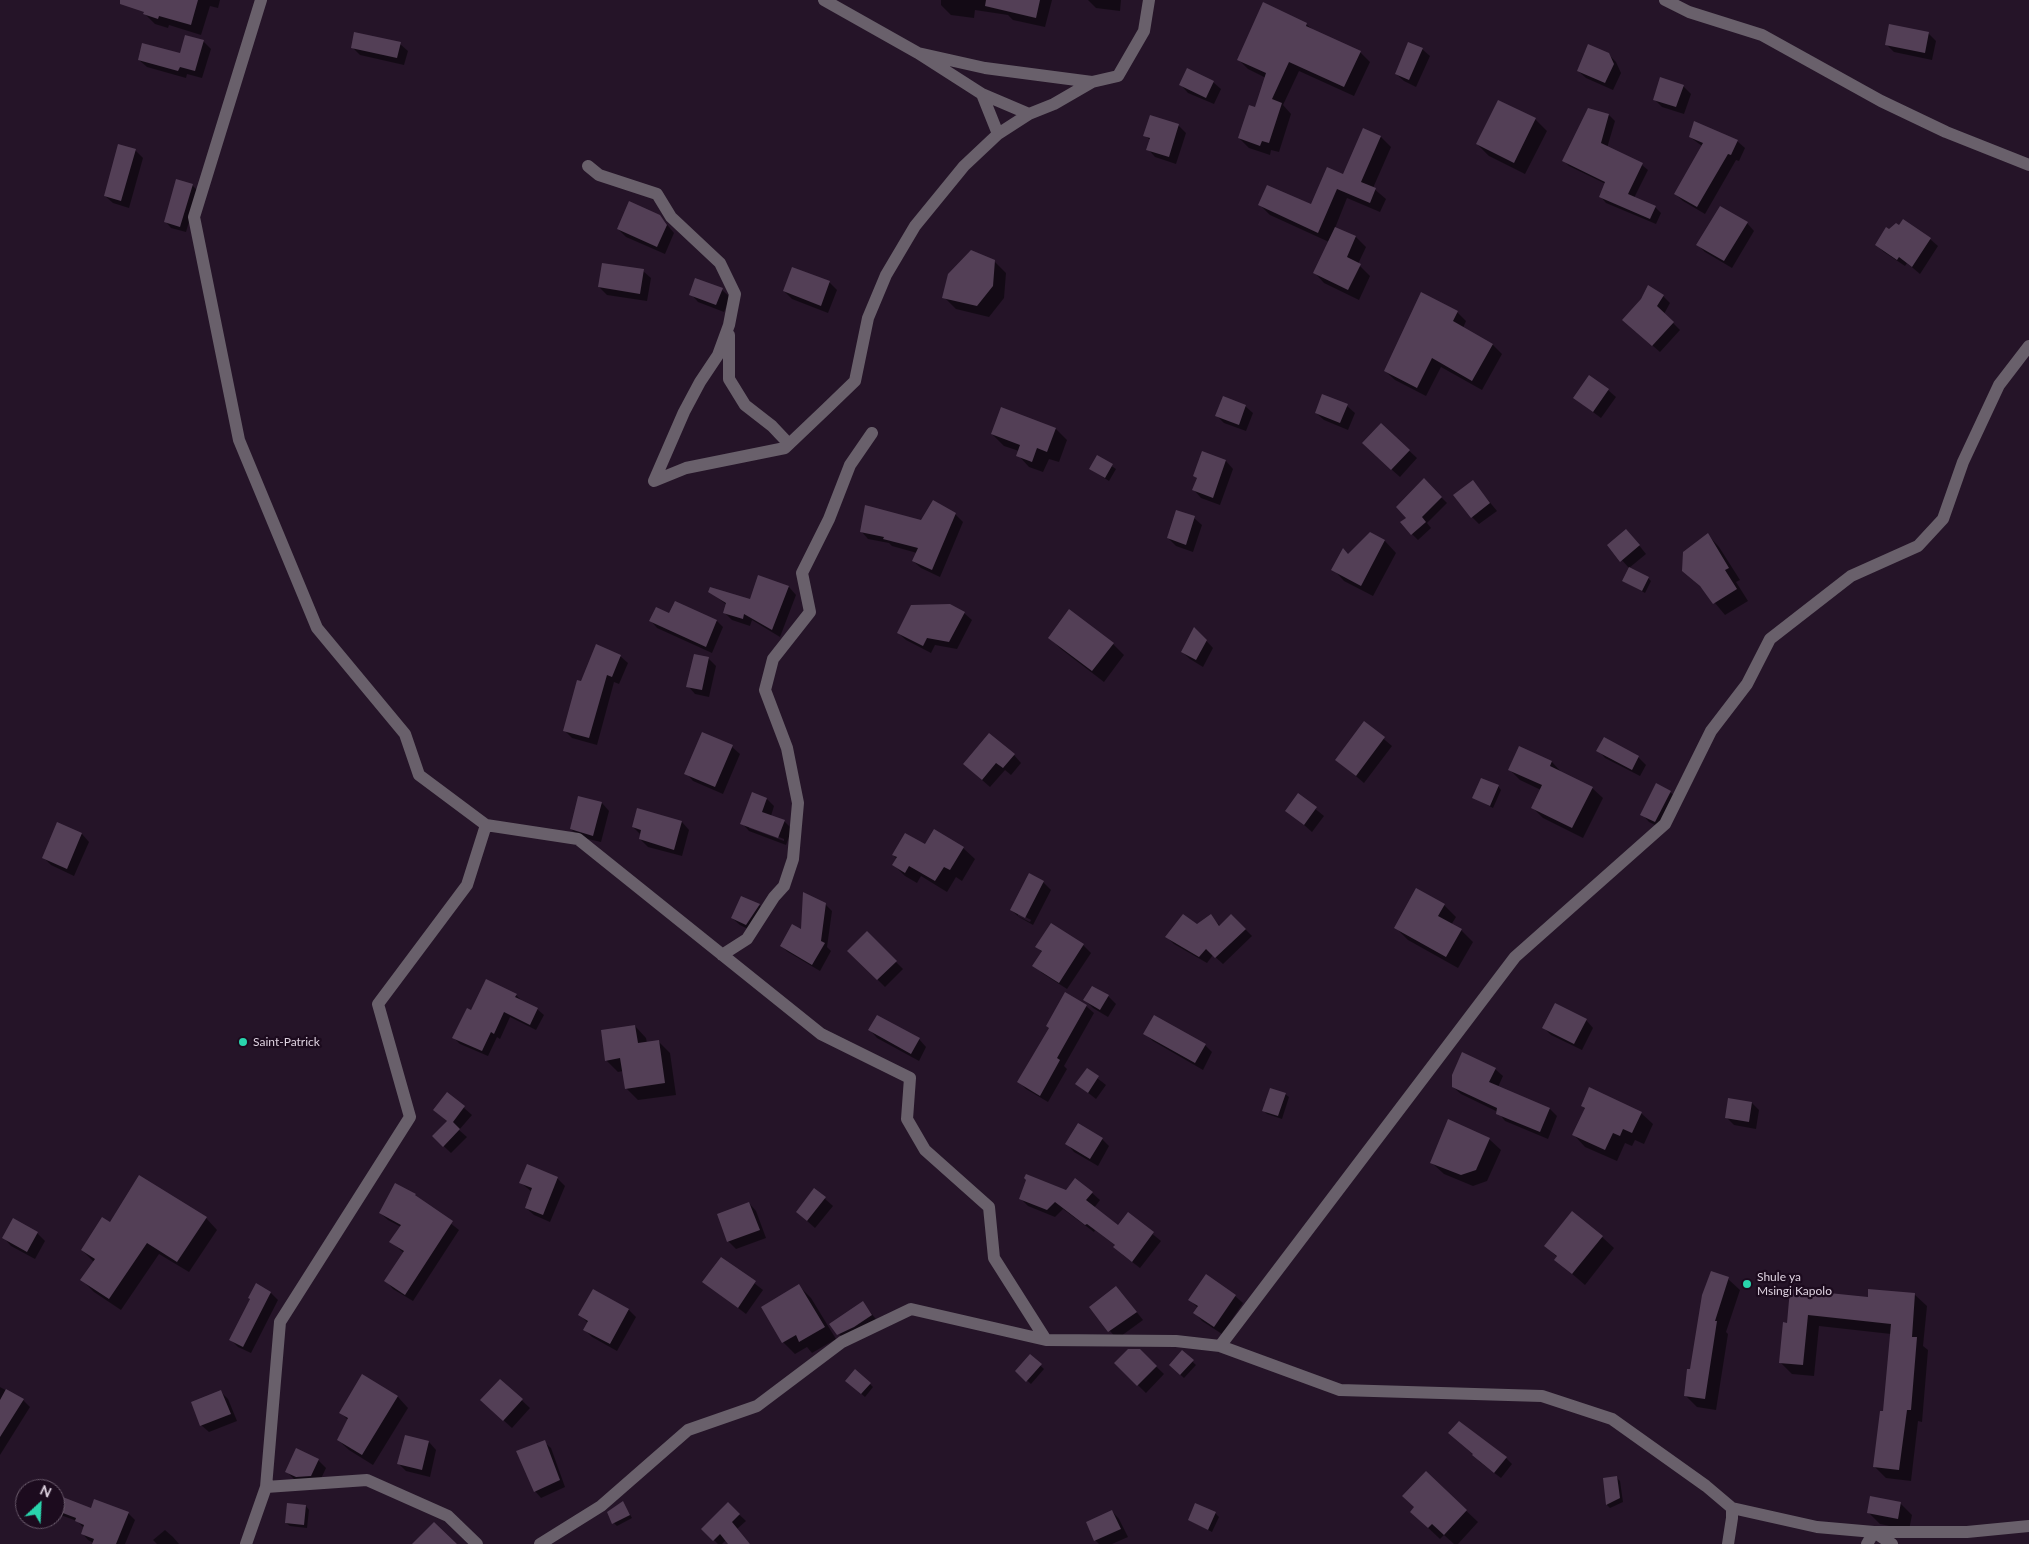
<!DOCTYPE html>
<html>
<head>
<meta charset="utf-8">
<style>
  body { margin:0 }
  #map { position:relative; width:2029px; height:1544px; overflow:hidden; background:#251428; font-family:Lato,sans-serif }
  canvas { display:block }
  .north { position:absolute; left:15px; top:1479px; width:50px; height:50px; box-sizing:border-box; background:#1c0b1e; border:1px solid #6a5b6c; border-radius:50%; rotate:25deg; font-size:14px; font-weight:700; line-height:20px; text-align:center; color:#dfd3e1 }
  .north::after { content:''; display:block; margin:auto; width:18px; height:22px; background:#29d5ad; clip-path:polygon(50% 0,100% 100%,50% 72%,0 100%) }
</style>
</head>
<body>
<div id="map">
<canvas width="2029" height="1544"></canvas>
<div class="north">N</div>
</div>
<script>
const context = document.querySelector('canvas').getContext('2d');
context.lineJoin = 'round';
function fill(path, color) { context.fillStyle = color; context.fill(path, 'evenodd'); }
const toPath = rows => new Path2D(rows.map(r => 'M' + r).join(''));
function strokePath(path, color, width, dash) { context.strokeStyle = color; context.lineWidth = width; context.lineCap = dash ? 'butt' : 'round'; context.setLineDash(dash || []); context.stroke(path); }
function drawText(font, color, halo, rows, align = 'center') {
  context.font = font + ' Lato,sans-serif'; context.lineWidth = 4.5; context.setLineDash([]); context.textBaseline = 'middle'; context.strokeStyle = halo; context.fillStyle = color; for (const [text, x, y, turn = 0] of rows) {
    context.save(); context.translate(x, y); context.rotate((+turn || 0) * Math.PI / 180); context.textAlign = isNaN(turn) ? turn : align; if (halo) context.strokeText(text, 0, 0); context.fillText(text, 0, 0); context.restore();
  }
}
fill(toPath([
  [149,0,220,0,218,8,210,6,201,35,169,25,168,28,155,24,145,14],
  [941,0,1052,0,1045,27,1013,20,1008,15,975,10,974,18,951,15,941,5],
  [1088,0,1121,0,1120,11,1096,8],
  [1306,24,1313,30,1360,52,1370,62,1354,96,1299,71,1283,105,1291,114,1279,152,1271,150,1270,155,1249,148,1239,138,1256,108,1266,78,1248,69,1238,59],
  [1928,33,1936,41,1932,60,1894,52,1887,45],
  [203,41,211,49,202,78,187,74,186,78,147,67,139,60,181,55],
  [400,44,408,51,404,65,360,55,352,47],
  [1422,49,1430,56,1416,87,1404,81,1396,74],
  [1608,54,1616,62,1621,73,1613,90,1586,78,1578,71],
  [1213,82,1221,89,1214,104,1188,93,1181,85],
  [1683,86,1691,94,1684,114,1662,107,1654,99],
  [1589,109,1609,115,1615,121,1607,148,1642,165,1648,170,1634,198,1655,207,1661,213,1656,224,1606,203,1601,197,1606,184,1569,166,1563,160],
  [1151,116,1179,126,1186,133,1176,164,1155,157,1148,149,1151,141,1145,135],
  [1535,119,1547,131,1525,174,1489,156,1477,144],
  [1364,130,1381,137,1391,147,1373,188,1386,199,1380,212,1347,198,1335,228,1356,237,1366,247,1358,264,1370,276,1359,300,1324,283,1314,272,1329,242,1270,215,1260,205,1311,206,1344,175],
  [1690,137,1737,141,1745,148,1739,161,1736,160,1705,214,1683,201,1675,194,1702,146],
  [135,150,143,158,129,208,113,203,105,196],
  [192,185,198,191,186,232,171,228,166,222],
  [660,216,674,233,665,254,626,237,618,229],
  [1747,223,1754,231,1732,268,1705,252,1698,245],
  [1899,227,1930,239,1938,246,1920,274,1907,263,1905,266,1884,252,1876,245,1889,231],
  [994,261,1006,273,1004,298,989,317,956,309,944,297],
  [643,271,651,278,647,301,607,295,599,287],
  [829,282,837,290,828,313,792,299,784,291],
  [722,290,730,297,724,312,698,302,691,294],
  [1663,296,1670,303,1664,314,1680,330,1660,352,1631,327],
  [1457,312,1466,321,1463,328,1493,345,1502,354,1482,390,1441,367,1426,396,1395,380,1385,371],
  [1608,390,1616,397,1601,418,1574,398],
  [1245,406,1253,413,1246,431,1224,423,1217,416],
  [1347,406,1355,413,1348,430,1324,420,1316,413],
  [1381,425,1417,458,1400,477,1371,451],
  [1056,429,1067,440,1059,462,1049,459,1043,472,1029,467,1018,455,1019,451,1004,446,992,434],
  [1203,453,1226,461,1233,469,1220,505,1201,498,1194,490,1198,479,1195,476],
  [1098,457,1116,469,1109,481,1090,469],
  [1424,480,1447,503,1427,523,1431,528,1418,540,1412,534,1408,518],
  [1473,482,1497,511,1479,524,1472,517],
  [955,514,963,522,940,577,921,568,913,561,917,553,892,546,889,543,868,539,861,531],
  [1194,518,1202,525,1193,552,1176,546,1168,538],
  [1371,534,1385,541,1396,553,1373,596,1344,581,1333,569],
  [1708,535,1719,547,1740,580,1736,582,1748,601,1725,615,1705,591,1684,571],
  [1634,539,1646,554,1629,568,1609,546],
  [759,577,789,587,796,595,780,637,752,620,750,626,732,620,725,613,727,605,710,592,751,600],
  [1648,578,1651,581,1645,593,1624,581],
  [964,613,972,620,957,649,935,645,931,653,906,640,898,633],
  [670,615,717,621,723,627,712,653,657,628,651,621],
  [1195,629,1213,648,1203,667,1190,659,1182,652],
  [1050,638,1113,644,1124,655,1104,682,1061,649],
  [620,656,628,663,619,684,614,682,597,745,572,738,564,730,582,683],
  [708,658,716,666,709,697,695,694,688,686],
  [1365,723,1392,746,1364,783,1337,760],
  [732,747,740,754,723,794,693,781,686,773],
  [1519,747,1552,762,1562,773,1592,788,1603,798,1583,838,1543,818,1532,807,1541,790,1520,780,1509,769],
  [1598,750,1638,757,1646,765,1640,776,1605,758],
  [1014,755,1021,763,1011,775,1005,770,990,787,964,764],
  [1498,786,1501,790,1493,808,1474,798],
  [1670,792,1678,799,1663,829,1649,822,1642,814],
  [1298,795,1324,816,1312,832,1287,810],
  [767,799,774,806,771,816,784,821,792,829,786,845,749,831,742,823],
  [749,826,784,839,784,841,749,828],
  [602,803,609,811,601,842,579,837,571,829],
  [682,822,689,830,682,856,648,847,640,839,641,835,633,827],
  [58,824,82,834,89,842,74,876,51,865,43,857],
  [926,846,963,848,975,859,962,881,956,877,947,892,921,876,917,883,905,876,894,865,897,859,893,855],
  [1029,875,1043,882,1051,890,1033,925,1019,917,1011,910],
  [1018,913,1031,920,1030,922,1018,916],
  [825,904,832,911,827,947,831,951,820,971,788,952,781,946,802,931],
  [759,905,767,913,754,932,740,925,732,918],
  [1444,905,1456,917,1451,925,1461,930,1473,942,1458,968,1408,940,1396,928],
  [1231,915,1252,936,1223,964,1213,955,1207,963,1174,944,1167,937,1197,926,1211,916,1220,926],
  [867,933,903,969,885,987,849,951],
  [1083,945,1091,953,1067,989,1042,973,1034,965,1042,952,1037,947],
  [486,981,516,995,523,1002,537,1009,544,1015,536,1030,510,1017,500,1039,497,1037,488,1056,460,1044,454,1038,471,1012],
  [1093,987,1108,996,1116,1004,1108,1017,1093,1008,1085,1000],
  [1086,1006,1094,1013,1064,1066,1067,1069,1048,1102,1026,1089,1019,1082,1050,1029],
  [1586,1020,1593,1028,1582,1050,1551,1035,1544,1028],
  [635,1026,646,1038,647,1043,658,1041,670,1053,676,1095,638,1100,626,1088,623,1071,618,1072,606,1060],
  [870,1030,919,1039,926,1047,919,1061,877,1038],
  [1145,1034,1205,1045,1212,1052,1203,1070,1153,1041],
  [1495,1069,1503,1076,1498,1087,1550,1109,1557,1116,1548,1139,1505,1121,1498,1112,1461,1094,1453,1087],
  [1087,1070,1106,1085,1096,1099,1077,1084],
  [447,1093,472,1115,459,1130,467,1137,451,1153,433,1136,448,1122,434,1110],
  [1285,1094,1289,1097,1282,1119,1267,1114,1264,1111],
  [1752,1103,1759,1110,1756,1129,1734,1125,1726,1117],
  [1582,1106,1641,1113,1653,1124,1644,1144,1635,1140,1632,1146,1625,1143,1617,1161,1585,1147,1574,1135,1585,1109],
  [1102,1139,1109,1146,1098,1166,1074,1152,1067,1144],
  [1489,1139,1501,1150,1487,1181,1473,1186,1444,1174,1432,1163],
  [557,1178,565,1186,550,1222,534,1215,526,1208,532,1192,521,1183],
  [815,1190,833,1206,815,1228,797,1212],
  [1067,1191,1092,1193,1100,1200,1094,1208,1118,1227,1128,1214,1161,1241,1140,1268,1123,1255,1116,1246,1095,1230,1094,1232,1063,1209,1055,1217,1028,1206,1020,1198],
  [415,1195,459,1230,413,1301,393,1289,386,1281,404,1253,391,1242,401,1227,388,1220,380,1213],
  [749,1203,756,1211,766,1238,736,1249,728,1241],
  [206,1218,217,1230,189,1272,159,1254,121,1310,94,1292,82,1280,94,1262,82,1250,110,1223],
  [13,1220,37,1233,45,1241,35,1259,11,1246,4,1238],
  [1602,1237,1614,1248,1585,1285,1556,1260,1558,1258,1546,1246],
  [722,1258,763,1290,746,1314,704,1282],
  [1728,1279,1740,1290,1726,1332,1728,1334,1716,1410,1697,1407,1686,1396,1691,1371],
  [799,1286,811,1298,836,1339,812,1353,807,1347,795,1354,783,1342,763,1307],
  [594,1290,629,1310,636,1317,617,1351,592,1337,585,1330,588,1323,580,1315],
  [1791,1290,1869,1298,1870,1291,1915,1295,1927,1306,1923,1346,1928,1350,1922,1422,1918,1421,1911,1481,1886,1478,1874,1466,1884,1413,1891,1334,1819,1326,1814,1376,1792,1374,1780,1362,1788,1324],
  [271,1293,278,1300,251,1353,238,1347,230,1339],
  [1123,1295,1143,1320,1117,1339,1090,1308],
  [1235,1296,1243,1303,1222,1334,1202,1321,1195,1313,1198,1308,1190,1300],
  [863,1303,879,1323,846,1342,831,1324],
  [1139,1350,1164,1374,1146,1393,1115,1363],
  [1182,1352,1196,1365,1184,1378,1170,1365],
  [1030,1356,1044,1369,1031,1384,1016,1371],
  [363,1376,398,1397,408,1408,373,1465,349,1450,338,1440,348,1420,340,1412],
  [500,1380,530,1408,512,1428,490,1408],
  [850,1384,870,1384,873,1387,865,1397],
  [0,1387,23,1400,30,1407,0,1455],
  [221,1392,228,1399,237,1421,209,1432,201,1425],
  [429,1442,436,1450,430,1477,406,1471,399,1464],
  [544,1442,551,1448,565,1487,541,1498,535,1491],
  [1474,1454,1506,1458,1512,1464,1501,1478,1480,1462],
  [318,1460,326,1468,319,1483,294,1479,287,1472],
  [1426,1473,1478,1522,1458,1544,1454,1544,1444,1535,1440,1539,1423,1523,1415,1508],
  [1617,1478,1620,1481,1623,1502,1610,1508,1607,1505,1604,1479],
  [55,1495,91,1509,128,1513,135,1520,125,1544,95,1544,88,1540,82,1533,84,1528,77,1521,55,1513],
  [623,1503,632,1518,617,1526,614,1523],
  [1900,1503,1912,1515,1909,1530,1880,1524,1868,1512],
  [728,1504,746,1521,737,1529,750,1544,729,1544,726,1540,722,1544,718,1544,703,1529],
  [306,1506,309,1510,307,1528,290,1526,286,1523],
  [1112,1511,1119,1519,1128,1537,1112,1544,1099,1544,1095,1540],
  [1215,1513,1219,1517,1212,1532,1189,1520],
  [165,1530,173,1537,179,1544,157,1544,153,1540]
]), '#0007');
fill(toPath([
  [120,0,198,0,191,25,159,16,158,19,143,14,144,12,120,4],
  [986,0,1040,0,1036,18,985,6],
  [1263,2,1307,23,1306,26,1361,51,1344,87,1289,62,1272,99,1282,103,1269,143,1262,141,1260,146,1238,138,1249,105,1255,107,1266,73,1237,60],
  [1889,24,1929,32,1925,53,1885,45],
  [354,32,401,42,397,58,351,48],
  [185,35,204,40,195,71,180,67,178,71,138,60,142,43,180,53],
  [1408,42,1423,48,1409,80,1395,74],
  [1588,44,1609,53,1614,64,1605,83,1577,71],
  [1187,68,1214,81,1206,98,1179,85],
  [1660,77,1684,85,1676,107,1653,100],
  [1498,100,1536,118,1514,163,1476,144],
  [1588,108,1609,114,1601,143,1643,163,1628,194,1656,206,1650,219,1599,197,1605,182,1562,161],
  [1150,115,1179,124,1169,157,1146,150,1150,138,1143,136],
  [1694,121,1738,140,1731,155,1728,154,1697,207,1674,194,1703,143,1689,137],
  [1363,128,1381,136,1361,182,1376,188,1370,203,1337,189,1318,233,1258,205,1267,185,1311,204,1327,167,1343,174],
  [118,144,136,149,121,201,104,196],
  [176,179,193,184,180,227,164,222],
  [629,201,660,215,667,225,657,247,617,229],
  [1720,206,1748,222,1724,261,1696,245],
  [1903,219,1931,238,1912,267,1899,257,1897,260,1875,245,1886,227,1889,229,1896,223,1899,225],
  [1335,227,1356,236,1347,257,1361,264,1348,290,1313,273],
  [971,250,995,260,993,286,977,306,942,298,948,274],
  [602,263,644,269,640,294,598,287],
  [792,267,830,281,821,306,783,291],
  [695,278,723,288,716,305,689,295],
  [1648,285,1664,295,1657,306,1674,322,1652,346,1622,320,1641,299],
  [1421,292,1458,311,1453,321,1493,344,1472,381,1432,358,1417,388,1384,371],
  [1589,375,1609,389,1593,412,1573,398],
  [1322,394,1348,404,1340,423,1315,413],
  [1223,396,1246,405,1239,425,1215,416],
  [1001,407,1056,428,1047,452,1037,448,1032,462,1016,456,1020,445,991,434],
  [1381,423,1410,450,1391,470,1362,443],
  [1202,451,1226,460,1213,498,1192,490,1197,478,1193,476],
  [1097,455,1113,464,1105,478,1089,469],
  [1424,478,1442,497,1422,517,1426,522,1411,535,1400,522,1406,518,1396,507],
  [1473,480,1490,503,1471,518,1453,495],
  [933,500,956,513,932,570,912,561,918,548,883,539,884,537,860,532,865,505,921,520],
  [1176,510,1195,516,1186,545,1167,538],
  [1626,529,1640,545,1620,562,1607,545],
  [1370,532,1385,540,1361,586,1331,570,1343,548,1348,554],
  [1708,533,1729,568,1725,570,1737,589,1713,604,1700,586,1682,571,1683,552],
  [1629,567,1649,577,1642,591,1622,581],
  [758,575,789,586,772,630,744,614,743,619,723,613,726,603,708,592,710,587,750,599],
  [675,601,717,620,706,647,649,621,656,607,669,613],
  [950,604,965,612,949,642,927,638,923,646,897,633,911,605],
  [1069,609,1114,643,1092,671,1048,638],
  [1194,627,1207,640,1196,660,1181,652],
  [596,644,621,655,612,677,607,675,589,738,563,731,577,680,581,681],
  [694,654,709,657,702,690,686,687],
  [1364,721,1385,737,1356,776,1335,760],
  [702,732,733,745,715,787,684,774],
  [989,733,1015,754,1003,768,996,763,982,780,963,764],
  [1604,737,1639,756,1632,770,1596,751],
  [1519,746,1552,761,1550,766,1593,787,1572,828,1531,808,1542,785,1508,770],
  [1481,778,1499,785,1490,806,1472,798],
  [1656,783,1671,791,1655,822,1640,815],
  [752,792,767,798,762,812,785,820,778,838,740,824],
  [1298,793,1317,807,1304,825,1285,811],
  [578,796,602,802,593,836,570,829],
  [637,808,682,821,674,850,639,839,641,830,632,827],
  [57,822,82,833,67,869,42,858],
  [934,829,964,847,950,870,944,867,935,881,909,866,905,873,892,865,897,857,892,855,905,833,925,844],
  [1029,873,1044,881,1025,918,1010,910],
  [1416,888,1445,904,1438,916,1462,929,1446,957,1394,928],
  [803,892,826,903,821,941,825,943,812,965,780,946,792,924,801,929],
  [741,896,760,904,746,925,731,918],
  [1183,914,1197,924,1211,914,1219,926,1231,914,1246,929,1215,958,1206,949,1199,957,1165,937],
  [1051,923,1084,944,1059,983,1032,966,1042,951,1035,947],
  [867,931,897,961,877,980,847,951],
  [486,979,517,994,515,997,538,1008,530,1025,504,1012,494,1034,491,1032,482,1051,452,1038,467,1008,471,1010],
  [1092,986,1109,995,1100,1010,1083,1000],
  [1065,992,1087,1005,1057,1058,1060,1060,1040,1096,1017,1082,1049,1028,1046,1026],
  [1555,1003,1587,1019,1574,1044,1542,1028],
  [877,1015,920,1038,911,1054,868,1030],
  [1154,1015,1206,1044,1195,1063,1143,1034],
  [635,1025,638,1043,659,1040,665,1083,625,1089,620,1058,605,1061,601,1030],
  [1462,1052,1496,1068,1489,1082,1550,1108,1540,1132,1496,1114,1497,1108,1452,1087,1452,1075],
  [1087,1068,1099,1076,1088,1093,1075,1084],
  [1589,1087,1642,1112,1632,1133,1623,1129,1620,1136,1613,1133,1605,1150,1572,1135,1585,1108,1581,1106],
  [1270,1088,1286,1093,1278,1116,1262,1111],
  [447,1092,465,1106,453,1122,460,1129,443,1147,432,1136,447,1121,433,1110],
  [1728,1098,1752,1102,1749,1122,1725,1118],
  [1448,1119,1490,1138,1476,1170,1461,1175,1430,1163],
  [1078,1123,1103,1138,1090,1159,1065,1144],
  [527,1164,558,1177,543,1215,525,1208,532,1188,519,1183],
  [1026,1174,1066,1190,1075,1178,1093,1192,1086,1200,1118,1225,1128,1212,1154,1232,1132,1262,1113,1247,1115,1245,1087,1224,1085,1225,1055,1202,1047,1210,1019,1199,1026,1180,1024,1178],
  [139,1175,207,1217,177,1262,147,1243,109,1299,80,1280,95,1259,81,1250,102,1217,110,1222],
  [395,1183,416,1194,415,1195,453,1221,405,1295,384,1281,404,1251,389,1242,401,1225,379,1213],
  [814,1188,826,1197,807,1221,796,1212],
  [749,1202,760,1230,727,1242,717,1214],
  [1572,1211,1603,1236,1572,1274,1554,1260,1557,1256,1544,1246],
  [13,1218,38,1232,27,1252,2,1238],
  [721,1257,756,1281,738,1308,702,1282],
  [1711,1271,1729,1277,1715,1321,1717,1321,1705,1399,1684,1396,1687,1369,1690,1369,1702,1295],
  [1206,1274,1236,1295,1214,1327,1193,1313,1198,1306,1188,1300],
  [256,1283,271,1292,243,1347,229,1340,250,1299,248,1298],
  [799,1284,825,1327,799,1342,796,1335,782,1343,761,1307],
  [1116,1286,1137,1312,1108,1332,1089,1307],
  [593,1289,629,1309,610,1344,583,1330,588,1321,578,1315],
  [1790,1289,1868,1297,1868,1289,1915,1293,1912,1337,1917,1337,1911,1410,1907,1410,1899,1470,1873,1467,1880,1411,1883,1411,1891,1324,1808,1315,1803,1365,1779,1363,1783,1322,1787,1323],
  [863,1301,872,1315,854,1327,837,1335,829,1324],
  [1128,1349,1140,1349,1157,1366,1137,1386,1114,1363],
  [1182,1350,1194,1360,1180,1375,1169,1365],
  [1030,1354,1042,1364,1026,1382,1015,1371],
  [855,1369,871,1383,861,1394,845,1381],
  [362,1374,398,1396,362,1455,337,1440,348,1418,339,1413],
  [500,1379,523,1399,503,1421,480,1400],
  [6,1389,24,1399,0,1437,0,1400],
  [221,1390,231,1414,200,1426,191,1402],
  [1459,1421,1507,1457,1494,1473,1472,1455,1473,1454,1448,1433],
  [405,1435,429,1441,422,1470,397,1464],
  [545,1440,560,1480,534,1492,516,1451],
  [296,1448,319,1459,311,1476,296,1477,285,1472],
  [1426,1471,1467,1510,1444,1535,1432,1524,1428,1528,1410,1512,1414,1507,1402,1496],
  [1617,1476,1620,1498,1606,1505,1603,1478],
  [55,1494,91,1508,94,1499,129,1512,116,1544,92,1544,94,1539,81,1534,84,1525,75,1521,76,1518,55,1510],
  [1870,1496,1901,1502,1898,1519,1867,1513],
  [623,1501,630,1515,612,1524,607,1512],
  [728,1502,740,1514,732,1522,750,1544,728,1544,720,1534,713,1541,701,1529],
  [287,1503,306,1505,304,1525,285,1523],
  [1195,1503,1216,1512,1208,1530,1188,1520],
  [1112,1510,1121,1529,1094,1541,1086,1522],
  [434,1522,457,1544,412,1544]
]), '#533f56');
strokePath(toPath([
  [261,0,194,217,239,440,317,628,405,734,419,775,486,825],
  [824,0,918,53,982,94,998,134],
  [1665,0,1689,12,1762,35,1881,101,1946,132,2029,165],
  [918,53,985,68,1092,82,1118,76,1144,31,1149,0],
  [982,94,1029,114,1054,104,1092,82],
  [588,166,599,175,657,194,671,217,720,263,735,294,729,325,718,355,700,382,684,412,654,481,686,468,785,448,826,409,855,381,868,318,886,275,915,226,964,166,998,134,1029,114],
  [729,335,729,379,745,405,772,426,789,444],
  [722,955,747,939,774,897,784,886,793,859,798,803,787,748,765,690,773,659,810,612,802,573,829,519,850,465,872,433],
  [1220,1346,1515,957,1665,824,1711,731,1747,684,1770,639,1851,576,1918,546,1943,519,1963,462,1999,385,2029,346],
  [266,1487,367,1480,448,1516,477,1544],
  [246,1544,266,1487,280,1322,410,1117,378,1004,467,885,486,825,578,839,821,1034,910,1078,907,1119,925,1150,989,1207,994,1258,1046,1340],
  [540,1544,601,1506,688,1430,757,1406,842,1342,911,1309,1046,1340,1176,1341,1220,1346,1340,1390,1542,1396,1612,1419,1706,1486,1732,1508,1817,1527,1874,1532,1967,1532,2029,1526],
  [1728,1544,1732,1518,1732,1508],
  [1867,1544,1874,1532,1892,1544]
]), '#69606b', 12);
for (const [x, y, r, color] of [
  [243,1042,5,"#29d5ad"],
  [1747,1284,5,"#29d5ad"]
]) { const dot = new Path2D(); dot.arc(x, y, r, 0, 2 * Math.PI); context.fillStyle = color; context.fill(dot); strokePath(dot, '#1c0b1e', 2); }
drawText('12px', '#dfd3e1', '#1c0b1e', [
  ["Saint-Patrick",253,1042],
  ["Shule ya",1757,1277],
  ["Msingi Kapolo",1757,1291]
], 'left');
</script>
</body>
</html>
